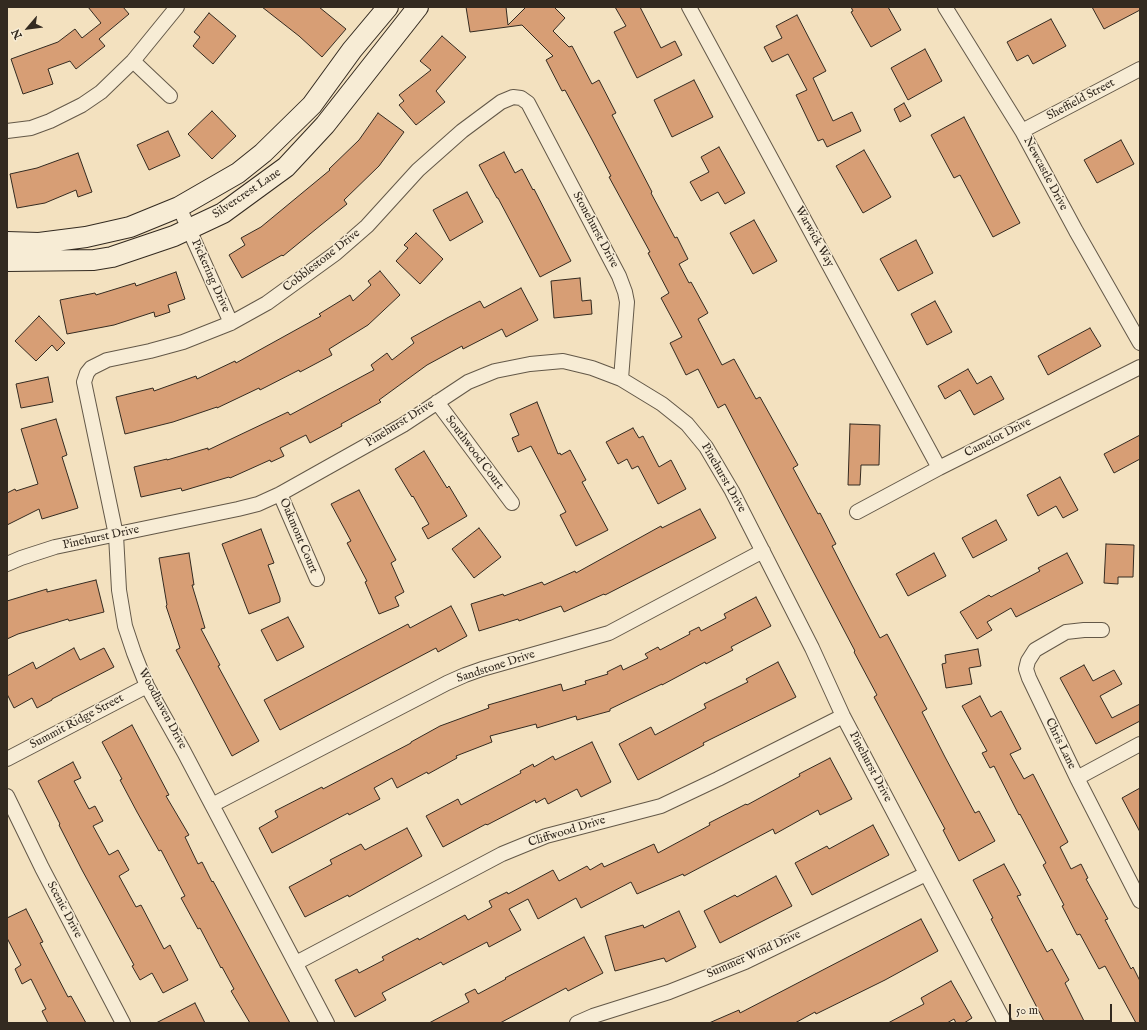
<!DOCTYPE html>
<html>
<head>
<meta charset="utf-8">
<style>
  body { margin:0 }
  #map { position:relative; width:1147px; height:1030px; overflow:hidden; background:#f3e1bf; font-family:"IM FELL English",serif }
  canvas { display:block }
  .frame { position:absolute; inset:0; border:8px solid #332a20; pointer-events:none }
  .north { position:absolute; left:8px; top:8px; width:40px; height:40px; -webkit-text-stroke:3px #f7ecd5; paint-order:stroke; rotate:242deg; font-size:11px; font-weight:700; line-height:16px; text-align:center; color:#332a20 }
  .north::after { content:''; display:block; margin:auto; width:14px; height:18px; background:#332a20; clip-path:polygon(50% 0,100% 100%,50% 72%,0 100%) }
  .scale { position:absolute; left:1009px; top:1004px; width:103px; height:18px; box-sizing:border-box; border:2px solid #332a20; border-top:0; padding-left:5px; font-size:12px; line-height:14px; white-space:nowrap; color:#332a20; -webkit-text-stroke:3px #f7ecd5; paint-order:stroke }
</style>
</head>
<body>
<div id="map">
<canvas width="1147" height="1030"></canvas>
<div class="frame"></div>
<div class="north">N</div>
<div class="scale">50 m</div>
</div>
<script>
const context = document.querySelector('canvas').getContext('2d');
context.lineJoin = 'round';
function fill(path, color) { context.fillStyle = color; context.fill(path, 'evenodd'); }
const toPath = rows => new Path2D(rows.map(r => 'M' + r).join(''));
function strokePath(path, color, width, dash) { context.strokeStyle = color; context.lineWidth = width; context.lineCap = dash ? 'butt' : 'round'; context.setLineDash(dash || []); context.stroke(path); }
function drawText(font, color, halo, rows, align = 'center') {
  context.font = font + ' "IM FELL English",serif'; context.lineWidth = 3; context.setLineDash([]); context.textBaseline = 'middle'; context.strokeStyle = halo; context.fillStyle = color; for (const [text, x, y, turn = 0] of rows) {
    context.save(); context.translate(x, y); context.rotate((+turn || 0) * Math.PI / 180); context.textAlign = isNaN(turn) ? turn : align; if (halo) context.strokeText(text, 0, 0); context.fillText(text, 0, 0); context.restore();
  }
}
const building = toPath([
  [88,7,123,7,129,14,99,39,105,46,76,69,70,61,48,69,53,84,23,94,11,59,58,42,75,29,82,38,101,23,88,7],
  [262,7,319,7,346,29,322,57,299,36,262,7],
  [466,7,506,7,508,25,526,7,554,7,565,18,553,31,569,47,572,46,592,84,599,80,616,113,612,115,652,192,651,193,675,238,677,237,688,259,679,264,689,283,691,282,708,313,698,319,722,365,734,359,756,399,760,397,798,465,793,468,818,514,820,513,836,544,832,546,852,585,880,638,887,634,927,709,922,712,945,757,975,813,979,811,995,841,959,861,943,830,945,829,874,697,877,695,854,652,855,651,725,404,718,408,698,369,686,375,670,343,682,337,661,298,669,293,648,253,650,252,609,177,611,176,591,138,565,90,562,91,546,60,553,56,522,25,470,32,466,7],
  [615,7,640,7,661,48,675,41,682,55,637,78,614,32,626,26,615,7],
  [851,7,888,7,901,30,871,47,851,12,853,11,851,7],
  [1092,7,1140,7,1140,10,1104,29,1092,7],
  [209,13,236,36,213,64,193,46,200,37,194,32,209,13],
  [797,15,826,71,813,78,833,121,852,112,861,131,827,147,823,139,818,141,796,95,807,90,788,54,772,62,764,47,782,38,776,26,797,15],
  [1051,19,1066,46,1033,64,1028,55,1017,61,1007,42,1051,19],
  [442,36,466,57,436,91,445,102,416,125,399,105,404,101,399,95,431,70,420,61,442,36],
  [925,49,942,81,908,100,891,68,925,49],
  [694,80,713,117,672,137,654,100,694,80],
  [904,103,911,116,900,122,894,109,904,103],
  [212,111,236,136,212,159,188,134,212,111],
  [378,113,404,132,379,166,344,200,347,204,321,225,283,256,282,255,242,278,229,255,245,245,241,238,261,227,330,170,329,169,359,140,378,113],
  [964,117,1020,223,993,237,960,175,954,178,931,135,964,117],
  [168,131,180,156,149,170,137,145,168,131],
  [1121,140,1134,164,1097,183,1084,160,1121,140],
  [719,147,745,193,725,204,718,192,701,201,690,182,709,172,701,157,719,147],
  [864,150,891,197,863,213,836,166,864,150],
  [504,152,515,173,522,169,533,190,534,189,571,261,540,277,498,198,497,198,479,165,504,152],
  [78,153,92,192,78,197,76,190,45,203,17,208,10,174,37,168,78,153],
  [467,192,483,222,450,241,433,210,467,192],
  [754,220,777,261,753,274,730,233,754,220],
  [416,233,443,259,420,284,396,261,408,248,404,245,416,233],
  [916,240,933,273,898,291,880,259,916,240],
  [380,271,400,295,368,325,329,349,332,355,300,372,299,370,260,390,259,388,217,408,217,407,173,422,125,434,116,397,153,388,154,391,196,376,197,379,235,361,236,363,321,316,319,314,350,295,353,301,371,285,368,281,380,271],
  [176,272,185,299,168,305,170,312,155,317,154,312,114,325,67,334,60,300,95,293,96,295,135,283,136,286,176,272],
  [580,278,582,301,591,300,592,314,554,318,551,281,580,278],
  [521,288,538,320,506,337,502,329,463,349,462,346,427,365,379,400,381,402,341,424,342,426,310,443,306,435,280,448,284,456,271,462,270,460,230,478,229,477,182,491,181,488,141,497,134,467,167,459,167,460,208,448,208,450,288,412,290,415,374,370,371,365,387,353,392,360,414,343,411,338,447,318,480,301,484,308,521,288],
  [935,301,952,332,927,345,911,314,935,301],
  [39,316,65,343,57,351,52,345,36,361,15,341,39,316],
  [1090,328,1101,346,1048,375,1038,356,1090,328],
  [968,369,977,384,991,376,1004,399,974,415,960,390,945,399,938,386,968,369],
  [48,377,53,402,21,408,16,384,48,377],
  [537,402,558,454,560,453,561,455,570,450,586,480,582,482,608,530,576,546,560,515,566,512,531,446,518,452,512,438,519,435,510,414,537,402],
  [56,419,67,455,62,457,78,508,42,519,39,509,7,525,7,493,15,489,16,491,38,484,21,429,56,419],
  [850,424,880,425,879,465,861,465,860,485,848,485,850,424],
  [633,428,639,438,643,436,659,467,671,460,686,489,658,504,638,466,632,469,627,459,618,464,606,442,633,428],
  [1140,435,1140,459,1114,473,1104,454,1140,435],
  [424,451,447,488,449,486,467,516,428,539,422,528,429,524,413,496,412,497,395,469,424,451],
  [1060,477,1078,510,1063,518,1056,506,1038,516,1027,495,1060,477],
  [359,490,396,560,391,563,404,592,395,597,399,606,379,614,365,582,367,581,347,543,351,541,331,504,359,490],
  [700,509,716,538,605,595,604,594,564,612,561,606,519,621,518,619,479,631,471,604,503,594,504,596,542,582,544,585,575,571,576,573,661,526,662,528,700,509],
  [996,520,1007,540,973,558,962,538,996,520],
  [479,528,501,557,474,578,452,549,479,528],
  [261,529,274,563,268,565,280,598,280,602,249,614,222,544,261,529],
  [1106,544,1134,545,1133,577,1118,577,1118,584,1104,583,1106,544],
  [189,553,194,585,192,585,205,628,201,629,220,665,218,666,259,741,232,756,176,650,180,648,166,606,167,605,159,558,189,553],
  [934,553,946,576,908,596,896,574,934,553],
  [1067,553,1083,583,1016,617,1011,608,987,622,992,630,977,639,960,612,989,595,991,597,1040,571,1038,568,1067,553],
  [96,580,104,612,69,621,68,619,18,634,7,639,7,601,47,589,47,592,96,580],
  [756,597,771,626,731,647,733,650,706,664,705,662,662,685,662,684,610,709,610,711,577,720,576,716,537,728,536,724,490,736,492,742,456,756,457,758,428,774,427,772,397,788,392,778,374,788,380,799,349,815,348,813,272,853,259,828,278,817,275,811,322,787,323,789,411,743,411,742,440,726,489,708,488,705,561,684,563,691,586,684,585,681,608,674,607,672,621,665,623,670,648,658,645,654,658,647,660,650,690,634,689,632,699,627,701,631,726,618,724,614,756,597],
  [451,606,467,636,438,652,436,648,280,730,264,700,408,624,410,628,451,606],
  [288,617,304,647,277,661,261,630,288,617],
  [74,648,80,660,104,648,114,667,52,699,52,700,37,708,32,698,14,708,7,694,7,676,33,662,36,669,74,648],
  [978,649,981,666,969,668,972,684,946,688,942,664,946,663,945,655,978,649],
  [778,662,796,697,703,743,704,745,638,780,619,744,651,727,655,735,706,708,704,704,748,682,746,679,778,662],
  [1084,665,1093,681,1114,670,1122,684,1100,696,1112,718,1140,704,1140,721,1096,744,1060,678,1084,665],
  [980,696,991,717,1001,711,1021,749,1010,754,1024,779,1033,774,1068,842,1060,847,1071,869,1081,864,1088,878,1086,879,1108,919,1105,920,1131,969,1133,967,1140,981,1140,1023,1136,1023,1105,966,1099,969,1080,934,1077,935,1062,906,1064,905,1043,865,1046,863,1020,814,1019,815,994,766,990,768,982,753,987,751,962,706,980,696],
  [132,725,169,795,166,796,189,835,185,837,198,864,202,862,212,882,213,881,290,1023,250,1023,231,991,234,989,222,967,221,968,200,928,198,929,181,898,185,896,161,850,159,851,137,812,120,780,122,779,102,742,132,725],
  [592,742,611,782,581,797,577,789,548,804,545,798,536,803,535,800,487,825,486,824,443,847,426,816,458,799,461,805,521,773,520,771,533,764,534,767,553,756,555,760,592,742],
  [830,758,852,799,820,815,818,810,775,834,773,829,684,876,683,874,637,894,631,882,581,908,576,898,538,919,528,899,509,909,521,930,489,947,487,942,443,965,441,962,382,993,386,1000,355,1017,335,980,357,969,359,973,384,960,382,957,418,938,419,940,465,915,468,920,492,907,489,901,507,892,508,894,553,870,559,881,587,866,590,870,602,863,604,867,654,844,658,853,710,825,709,823,746,804,747,805,800,776,799,774,830,758],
  [73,762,81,778,74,781,89,809,95,806,103,821,93,826,109,855,118,850,129,870,119,876,136,907,141,905,164,949,170,945,188,980,163,993,152,973,140,980,132,966,134,965,82,870,59,825,60,824,38,781,73,762],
  [1140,788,1140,832,1122,798,1140,788],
  [873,825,889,855,812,895,795,863,827,846,829,849,873,825],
  [407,828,422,856,349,897,348,895,305,917,289,887,332,864,330,860,361,844,365,850,407,828],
  [1004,864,1021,895,1017,896,1047,952,1052,949,1069,980,1065,983,1085,1023,1045,1023,991,919,993,918,973,880,1004,864],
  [776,876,792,906,720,943,704,911,735,895,737,897,776,876],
  [26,909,43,942,40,943,68,997,71,996,86,1023,48,1023,42,1011,46,1009,31,979,22,984,15,969,21,965,7,938,7,918,26,909],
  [679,911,696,947,666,962,664,958,615,971,605,936,643,925,644,928,679,911],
  [921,919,938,951,885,980,816,1014,815,1012,795,1023,709,1023,739,1010,740,1013,921,919],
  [584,937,603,973,568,991,566,988,500,1023,429,1023,469,1002,465,994,475,989,478,994,506,979,505,978,584,937],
  [951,981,972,1018,964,1023,956,1023,954,1019,947,1023,888,1023,924,1004,921,998,951,981],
  [195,1003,205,1023,156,1023,195,1003]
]);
fill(building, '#d79e75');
strokePath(building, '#332a20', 1);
const street = toPath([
  [689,7,939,468],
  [945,7,1022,131,1076,231,1140,343],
  [133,61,170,96],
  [7,131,31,128,50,121,82,105,101,92,133,61,177,7],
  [1022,131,1140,69],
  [179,207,231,323],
  [437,402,512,503],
  [280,494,317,579],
  [857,512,939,468,1140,367],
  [7,564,21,558,55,547,238,509,258,504,280,494,403,425,468,382,495,371,530,364,563,361,592,368,621,379,662,404,687,424,706,447,732,491,812,648,843,716,1005,1023],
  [1102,630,1084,630,1066,632,1035,650,1028,661,1026,669,1029,678,1077,778,1140,901],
  [7,759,147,686],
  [1077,778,1140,744],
  [7,796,42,868,123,1023],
  [212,805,447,683,465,675,482,669,609,633,763,551],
  [296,963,502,854,546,836,661,806,718,779,843,716],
  [327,1023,184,752,147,686,134,653,125,626,119,590,116,535,84,382,87,373,91,368,107,360,150,351,183,342,231,323,267,303,336,253,367,226,418,170,462,131,501,102,513,97,521,98,528,103,619,276,625,292,627,302,621,379],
  [577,1023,593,1016,669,992,745,962,926,874]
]);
const secondary = toPath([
  [7,242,39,243,86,237,130,227,179,207,238,173,263,153,312,105,352,50,388,7],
  [7,261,94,260,112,257,174,236,223,213,286,167,325,125,418,7]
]);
strokePath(street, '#635848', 16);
strokePath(secondary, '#332a20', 22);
strokePath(street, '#f7ecd5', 14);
strokePath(secondary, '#f7ecd5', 20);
drawText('12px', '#332a20', '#f7ecd5', [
  ["Sheffield Street",1081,100,-28],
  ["Newcastle Drive",1045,174,62],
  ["Silvercrest Lane",247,194,-34],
  ["Stonehurst Drive",595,230,62],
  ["Warwick Way",814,237,61],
  ["Cobblestone Drive",322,261,-38],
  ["Pickering Drive",210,276,66],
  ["Pinehurst Drive",400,424,-32],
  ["Camelot Drive",998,438,-27],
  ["Southwood Court",474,453,53],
  ["Pinehurst Drive",723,478,60],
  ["Oakmont Court",298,536,67],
  ["Pinehurst Drive",101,538,-12],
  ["Sandstone Drive",496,667,-18],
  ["Woodhaven Drive",162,709,62],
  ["Summit Ridge Street",77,722,-28],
  ["Chris Lane",1060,744,64],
  ["Pinehurst Drive",870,767,62],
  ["Cliffwood Drive",567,832,-17],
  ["Scenic Drive",64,910,62],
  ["Summer Wind Drive",754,955,-24]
]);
</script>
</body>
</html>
